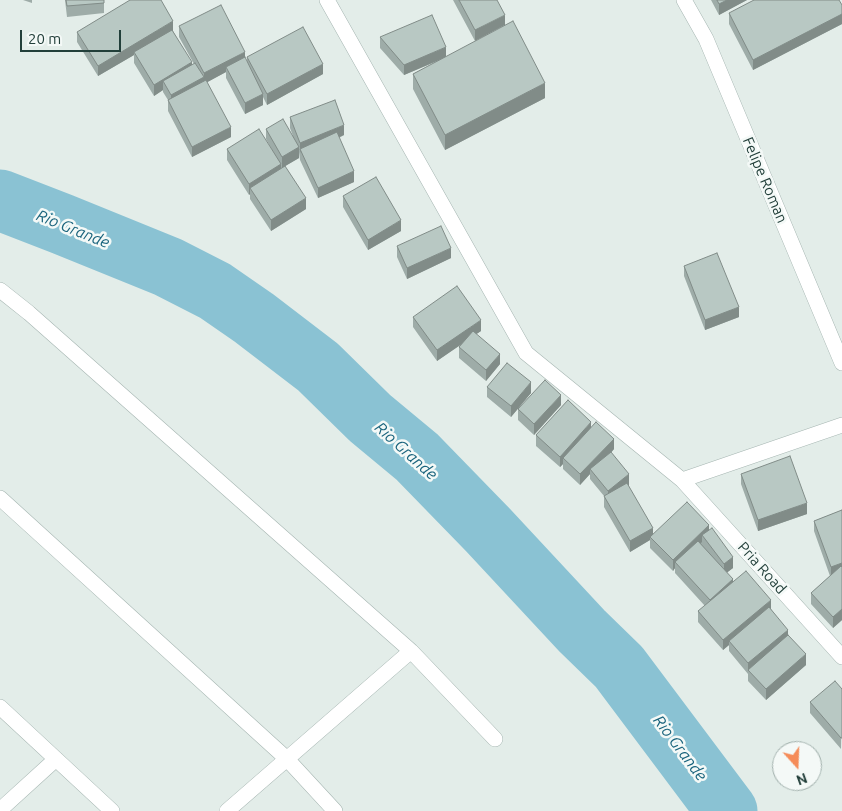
<!DOCTYPE html>
<html>
<head>
<meta charset="utf-8">
<style>
  body { margin:0 }
  #map { position:relative; width:842px; height:811px; overflow:hidden; background:#e3ede9; font-family:Ubuntu,sans-serif }
  canvas { display:block }
  .north { position:absolute; left:772px; top:741px; width:50px; height:50px; box-sizing:border-box; background:#f4f9f7; border:1px solid #a0afab; border-radius:50%; rotate:160deg; font-size:14px; font-weight:700; line-height:20px; text-align:center; color:#223f3a }
  .north::after { content:''; display:block; margin:auto; width:18px; height:22px; background:#f58c59; clip-path:polygon(50% 0,100% 100%,50% 72%,0 100%) }
  .scale { position:absolute; left:20px; top:30px; width:101px; height:22px; box-sizing:border-box; border:2px solid #223f3a; border-top:0; padding-left:6px; font-size:15px; line-height:18px; white-space:nowrap; color:#223f3a; -webkit-text-stroke:4px #f4f9f7; paint-order:stroke }
</style>
</head>
<body>
<div id="map">
<canvas width="842" height="811"></canvas>
<div class="north">N</div>
<div class="scale">20 m</div>
</div>
<script>
const context = document.querySelector('canvas').getContext('2d');
context.lineJoin = 'round';
const toPath = rows => new Path2D(rows.map(r => 'M' + r).join(''));
function strokePath(path, color, width, dash) { context.strokeStyle = color; context.lineWidth = width; context.lineCap = dash ? 'butt' : 'round'; context.setLineDash(dash || []); context.stroke(path); }
function fill(path, color) { context.fillStyle = color; context.fill(path, 'evenodd'); }
function drawText(font, color, halo, rows, align = 'center') {
  context.font = font + ' Ubuntu,sans-serif'; context.lineWidth = 5; context.setLineDash([]); context.textBaseline = 'middle'; context.strokeStyle = halo; context.fillStyle = color; for (const [text, x, y, turn = 0] of rows) {
    context.save(); context.translate(x, y); context.rotate((+turn || 0) * Math.PI / 180); context.textAlign = isNaN(turn) ? turn : align; if (halo) context.strokeText(text, 0, 0); context.fillText(text, 0, 0); context.restore();
  }
}
strokePath(toPath([
  [0,200,62,224,168,267,215,291,254,318,318,367,370,418,417,457,488,530,582,631,619,667,727,811]
]), '#8ac2d3', 61);
const street = toPath([
  [327,0,526,353,682,480,842,657],
  [684,0,706,39,842,363],
  [0,290,29,313,411,651,495,739],
  [682,480,842,425],
  [0,498,287,759,335,811],
  [0,707,112,811],
  [0,810,56,759],
  [227,811,411,651]
]);
strokePath(street, '#a5b5b1', 16);
strokePath(street, '#fff', 15);
fill(toPath([
  [23,0,32,0,32,3],
  [65,0,104,0,104,13,67,17],
  [453,0,497,0,475,41],
  [711,0,747,0,719,15],
  [842,5,842,24,753,70,729,24,729,13],
  [179,26,245,58,247,62,247,57,323,74,267,105,263,97,263,105,245,114,226,78,226,72,207,82,231,137,192,157,168,111,168,100,163,92,163,90,154,96,134,63,134,55,98,76,77,42,77,32,173,31,192,65,194,64,179,37],
  [380,37,446,57,545,98,445,150,413,89,413,74,440,60,404,75,380,48],
  [290,117,344,135,339,138,354,182,318,198,300,160,299,152,299,158,285,166,306,209,271,231,250,199,250,194,249,195,227,160,227,149,273,152,266,139,266,129,293,136,290,128],
  [343,196,401,231,368,250,343,207],
  [397,246,451,258,407,279,397,257],
  [684,266,739,317,705,330,684,276],
  [413,317,481,331,476,334,500,364,486,381,459,358,459,347,461,344,437,361,413,327],
  [487,387,531,393,511,417,487,397],
  [561,405,534,435,518,420,518,409],
  [591,427,614,449,611,453,629,485,628,485,653,534,709,531,733,568,727,572,733,582,771,609,788,635,806,665,766,700,748,681,748,673,748,674,729,651,729,645,723,650,698,622,698,611,705,606,675,573,675,568,673,571,650,548,650,540,630,552,604,507,604,496,590,479,590,474,580,485,563,469,563,464,560,467,536,446,536,435],
  [741,474,807,514,758,531,741,484],
  [842,510,842,620,833,628,811,604,811,593,830,576,814,531,814,521],
  [842,689,841,749,810,713,810,702]
]), '#9eaca8');
fill(toPath([
  [727,0,747,0,719,15,719,4],
  [842,14,842,24,753,70,753,60],
  [505,15,505,25,475,41,475,30],
  [173,21,173,31,134,52,134,55,98,76,98,66],
  [446,47,446,57,404,75,404,65],
  [245,52,245,62,226,67,226,72,204,84,204,73],
  [192,62,192,73,163,81,163,90,154,96,154,85],
  [323,64,323,74,267,105,267,94],
  [204,77,204,87,171,106,171,95],
  [545,83,545,98,445,150,445,135],
  [263,94,263,105,245,114,245,103],
  [344,125,344,135,301,153,300,150,300,143],
  [231,127,231,137,192,157,192,147],
  [299,147,299,158,282,168,282,157],
  [281,164,281,175,250,188,250,194,249,195,249,184],
  [354,171,354,182,318,198,318,188],
  [306,198,306,209,271,231,271,220],
  [401,220,401,231,368,250,368,240],
  [451,248,451,258,407,279,407,268],
  [739,307,739,317,705,330,705,320],
  [481,320,481,331,437,361,437,350],
  [500,354,500,364,486,381,486,370],
  [531,382,531,393,511,417,511,406],
  [561,395,561,405,534,435,534,424],
  [591,422,591,432,563,458,563,464,560,467,560,457],
  [614,439,614,449,593,472,590,469,590,474,580,485,580,474],
  [629,474,629,485,608,501,608,491],
  [807,503,807,514,758,531,758,520],
  [709,525,709,536,702,535,702,542,678,565,675,562,675,568,673,571,673,560],
  [653,528,653,539,650,537,650,540,630,552,630,541],
  [733,557,733,568,724,575,724,564],
  [842,563,842,573,831,578,831,567],
  [733,579,733,590,710,611,710,600],
  [771,600,771,610,729,641,729,645,723,650,723,640],
  [842,609,842,620,833,628,833,617],
  [788,630,788,641,748,670,748,674,748,663],
  [806,654,806,665,766,700,766,689]
]), '#818c88');
const building = toPath([
  [66,0,104,0,104,3,67,6,66,0],
  [130,0,161,0,173,21,98,66,77,32,130,0],
  [459,0,497,0,505,15,475,30,459,0],
  [717,0,727,0,719,4,717,0],
  [754,0,839,0,842,5,842,14,753,60,729,13,754,0],
  [221,5,245,52,204,73,179,26,221,5],
  [432,15,446,47,404,65,380,37,432,15],
  [513,21,545,83,445,135,413,74,513,21],
  [303,27,323,64,267,94,247,57,303,27],
  [172,30,192,62,154,85,134,52,172,30],
  [245,57,263,94,245,103,226,67,245,57],
  [195,63,204,77,171,95,163,81,195,63],
  [206,80,231,127,192,147,168,100,206,80],
  [335,100,344,125,300,143,290,117,335,100],
  [283,119,299,147,282,157,266,129,283,119],
  [259,129,281,164,249,184,227,149,259,129],
  [337,132,354,171,318,188,300,149,337,132],
  [285,166,306,198,271,220,250,188,285,166],
  [376,177,401,220,368,240,343,196,376,177],
  [441,226,451,248,407,268,397,246,441,226],
  [717,253,739,307,705,320,684,266,717,253],
  [457,286,481,320,437,350,413,317,457,286],
  [473,331,500,354,486,370,459,347,473,331],
  [507,363,531,382,511,406,487,387,507,363],
  [545,380,561,395,534,424,518,409,545,380],
  [568,400,591,422,560,457,536,435,568,400],
  [596,422,614,439,580,474,563,458,596,422],
  [611,452,629,474,608,491,590,469,611,452],
  [790,456,807,503,758,520,741,474,790,456],
  [627,483,653,528,630,541,604,496,627,483],
  [687,502,709,525,673,560,650,537,687,502],
  [842,510,842,563,831,567,814,521,842,510],
  [712,528,733,557,724,564,702,535,712,528],
  [698,541,733,579,710,600,675,562,698,541],
  [841,566,842,567,842,609,833,617,811,593,841,566],
  [746,571,771,600,723,640,698,611,746,571],
  [769,607,788,630,748,663,729,641,769,607],
  [788,635,806,654,766,689,748,670,788,635],
  [835,681,842,689,842,738,841,738,810,702,835,681]
]);
fill(building, '#b8c8c3');
strokePath(building, '#818c88', 1);
drawText('15px', '#223f3a', '#f4f9f7', [
  ["Felipe Roman",765,180,67],
  ["Pria Road",762,568,48]
]);
drawText('italic 16px', '#1a647d', '#f4f9f7', [
  ["Rio Grande",73,229,22],
  ["Rio Grande",406,451,42],
  ["Rio Grande",680,748,53]
]);
</script>
</body>
</html>
